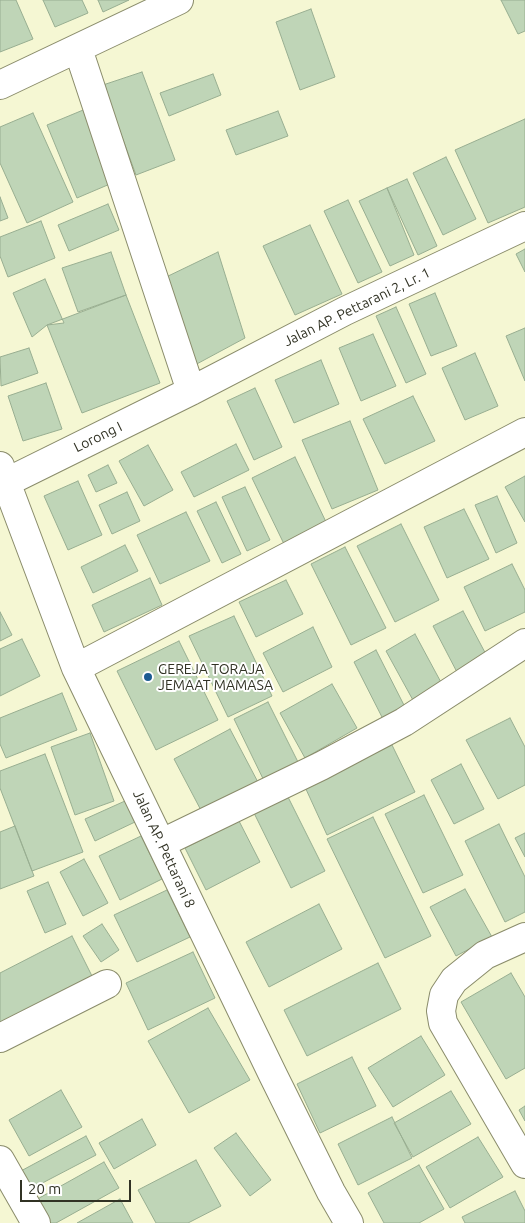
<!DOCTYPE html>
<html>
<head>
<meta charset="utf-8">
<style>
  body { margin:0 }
  #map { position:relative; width:525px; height:1223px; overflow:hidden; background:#f5f7d3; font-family:Ubuntu,sans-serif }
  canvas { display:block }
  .scale { position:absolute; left:20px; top:1180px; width:111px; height:22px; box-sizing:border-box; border:2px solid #313224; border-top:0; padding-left:6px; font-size:15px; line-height:18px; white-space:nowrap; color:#313224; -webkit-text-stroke:4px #fff; paint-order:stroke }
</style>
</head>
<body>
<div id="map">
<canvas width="525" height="1223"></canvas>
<div class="scale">20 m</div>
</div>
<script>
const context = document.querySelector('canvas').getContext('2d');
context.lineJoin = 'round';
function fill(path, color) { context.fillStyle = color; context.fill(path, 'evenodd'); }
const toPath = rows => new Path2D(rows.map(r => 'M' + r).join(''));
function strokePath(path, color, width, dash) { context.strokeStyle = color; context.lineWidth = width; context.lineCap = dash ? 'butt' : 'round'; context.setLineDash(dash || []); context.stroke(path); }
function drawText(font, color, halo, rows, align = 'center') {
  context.font = font + ' Ubuntu,sans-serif'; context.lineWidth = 4; context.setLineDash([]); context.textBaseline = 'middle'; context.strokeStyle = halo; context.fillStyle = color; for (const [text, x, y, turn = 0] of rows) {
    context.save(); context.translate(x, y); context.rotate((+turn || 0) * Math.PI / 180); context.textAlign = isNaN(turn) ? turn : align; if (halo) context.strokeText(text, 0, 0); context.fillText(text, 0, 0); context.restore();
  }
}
const building = toPath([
  [0,0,16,0,33,39,0,52,0,0],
  [43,0,82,0,88,13,55,27,43,0],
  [98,0,129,0,103,12,98,0],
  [501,0,525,0,525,31,518,34,501,0],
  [311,9,335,77,300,90,276,22,311,9],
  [142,72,175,160,136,175,103,85,142,72],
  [213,74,221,95,169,116,160,93,213,74],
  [88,108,117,181,77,198,47,125,88,108],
  [278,111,288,136,236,155,226,130,278,111],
  [33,113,73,202,27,223,0,163,0,127,33,113],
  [525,119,525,207,488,223,455,150,525,119],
  [446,157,476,219,443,235,413,173,446,157],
  [407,179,437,246,418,255,387,188,407,179],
  [387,188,414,255,390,266,359,201,387,188],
  [0,197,8,218,0,221,0,197],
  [348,200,382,272,358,283,324,211,348,200],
  [108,204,119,230,69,251,58,225,108,204],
  [41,221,55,258,8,277,0,256,0,237,41,221],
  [310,225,342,294,295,315,263,246,310,225],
  [525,249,525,272,516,254,525,249],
  [111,252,126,295,78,312,62,268,111,252],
  [218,252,245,338,193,366,162,279,218,252],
  [45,279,64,323,47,325,32,337,13,293,45,279],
  [435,293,457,346,431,356,409,304,435,293],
  [126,295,160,383,82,413,47,325,126,295],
  [396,307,426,374,406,383,376,316,396,307],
  [525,328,525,381,506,336,525,328],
  [373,334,396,386,361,401,339,348,373,334],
  [29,348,38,373,1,386,0,357,29,348],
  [475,353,498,406,465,420,442,368,475,353],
  [321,360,339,404,294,423,275,380,321,360],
  [46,383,62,429,23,441,8,396,46,383],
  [255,388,282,447,254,460,227,401,255,388],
  [413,396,435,441,385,464,363,419,413,396],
  [350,421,378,490,332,509,302,440,350,421],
  [236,444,249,470,194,497,181,472,236,444],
  [148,445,173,490,144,506,119,461,148,445],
  [295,457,327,524,284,544,252,478,295,457],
  [108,465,117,483,96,492,88,475,108,465],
  [525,476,525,522,505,487,525,476],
  [78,481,102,535,68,550,44,496,78,481],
  [245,487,270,540,247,551,222,497,245,487],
  [127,492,140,521,112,534,99,505,127,492],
  [497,496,517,543,496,553,475,505,497,496],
  [216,502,241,554,222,563,197,511,216,502],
  [464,509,489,559,447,578,424,527,464,509],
  [186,512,210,561,160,584,137,535,186,512],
  [401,524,439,600,395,622,357,546,401,524],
  [125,545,138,571,93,593,81,567,125,545],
  [345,547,386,628,351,645,311,564,345,547],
  [512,564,525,590,525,612,485,631,464,587,512,564],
  [150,578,162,605,104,632,92,605,150,578],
  [286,580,303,614,256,637,239,602,286,580],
  [463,611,489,660,459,676,433,626,463,611],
  [0,612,12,635,0,641,0,612],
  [234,616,272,696,228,717,189,636,234,616],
  [313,627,332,667,283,692,263,653,313,627],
  [415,634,443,686,414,702,386,651,415,634],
  [22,639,40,676,0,696,0,649,22,639],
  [179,641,218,720,156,750,117,671,179,641],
  [376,650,408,713,386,725,354,662,376,650],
  [332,684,357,728,305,758,280,713,332,684],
  [62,693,77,730,6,758,0,744,0,718,62,693],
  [268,702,303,772,268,789,234,719,268,702],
  [510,718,525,747,525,785,498,799,466,740,510,718],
  [230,729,260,786,204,816,174,759,230,729],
  [90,733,114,801,75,815,51,747,90,733],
  [392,745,415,792,327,835,305,787,392,745],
  [45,754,83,852,32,871,0,788,0,771,45,754],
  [461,764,484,809,454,824,431,780,461,764],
  [424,795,463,875,423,893,385,814,424,795],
  [288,797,325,871,291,888,254,813,288,797],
  [125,801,135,822,95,841,85,819,125,801],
  [373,817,431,936,385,958,327,839,373,817],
  [239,821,260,862,206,890,185,848,239,821],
  [499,824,525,877,525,912,505,922,465,841,499,824],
  [15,826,34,876,0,889,0,832,15,826],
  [525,833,525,857,515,838,525,833],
  [141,836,162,879,120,900,99,856,141,836],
  [84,859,108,903,83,916,60,872,84,859],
  [48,882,66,924,45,933,27,891,48,882],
  [465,889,492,937,456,956,430,907,465,889],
  [167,890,190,937,137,962,114,915,167,890],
  [319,904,342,949,269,987,246,942,319,904],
  [102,924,119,950,101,962,83,936,102,924],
  [72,936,92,976,0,1023,0,973,72,936],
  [193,952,215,998,148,1030,126,983,193,952],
  [378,963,401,1009,307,1056,284,1010,378,963],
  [511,973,525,997,525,1068,506,1079,461,1002,511,973],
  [208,1008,250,1080,189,1113,148,1041,208,1008],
  [421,1036,445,1075,393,1107,368,1068,421,1036],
  [352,1057,376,1106,320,1133,297,1084,352,1057],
  [61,1090,82,1127,29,1156,9,1120,61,1090],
  [451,1091,471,1124,413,1157,394,1123,451,1091],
  [525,1106,525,1121,519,1110,525,1106],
  [392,1117,412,1158,358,1185,338,1144,392,1117],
  [142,1119,156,1145,114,1169,99,1143,142,1119],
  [236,1133,271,1180,250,1196,214,1148,236,1133],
  [86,1136,96,1155,29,1190,19,1172,86,1136],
  [478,1137,503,1177,450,1208,426,1167,478,1137],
  [196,1160,221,1206,188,1223,156,1223,138,1190,196,1160],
  [104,1162,119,1188,56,1223,43,1223,32,1202,104,1162],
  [419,1165,444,1209,419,1223,384,1223,368,1193,419,1165],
  [515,1191,525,1211,525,1223,465,1223,462,1217,515,1191],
  [120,1199,133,1223,77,1223,120,1199]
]);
fill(building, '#bfd5b7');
strokePath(building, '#98ae91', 1);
const minor = toPath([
  [78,49,191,391],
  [0,85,179,0],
  [0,466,76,668,273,1075,331,1192,349,1223],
  [5,483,191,391,345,311,525,226],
  [76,668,525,432],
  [162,843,321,766,404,722,525,643],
  [525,937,485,955,454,980,444,995,441,1011,443,1023,525,1164],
  [0,1038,107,984],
  [0,1160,36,1223]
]);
strokePath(minor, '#8a8c6b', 30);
strokePath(minor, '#fff', 28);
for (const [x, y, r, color] of [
  [148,677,5,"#1c5b91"]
]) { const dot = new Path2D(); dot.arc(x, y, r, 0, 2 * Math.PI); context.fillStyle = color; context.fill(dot); strokePath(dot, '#fff', 2); }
drawText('14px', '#313224', '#fff', [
  ["Jalan AP. Pettarani 2, Lr. 1",357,307,-26],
  ["Lorong I",98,437,-26],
  ["Jalan AP. Pettarani 8",164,849,65]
]);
drawText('14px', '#313224', '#fff', [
  ["GEREJA TORAJA",158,669],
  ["JEMAAT MAMASA",158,685]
], 'left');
</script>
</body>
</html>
